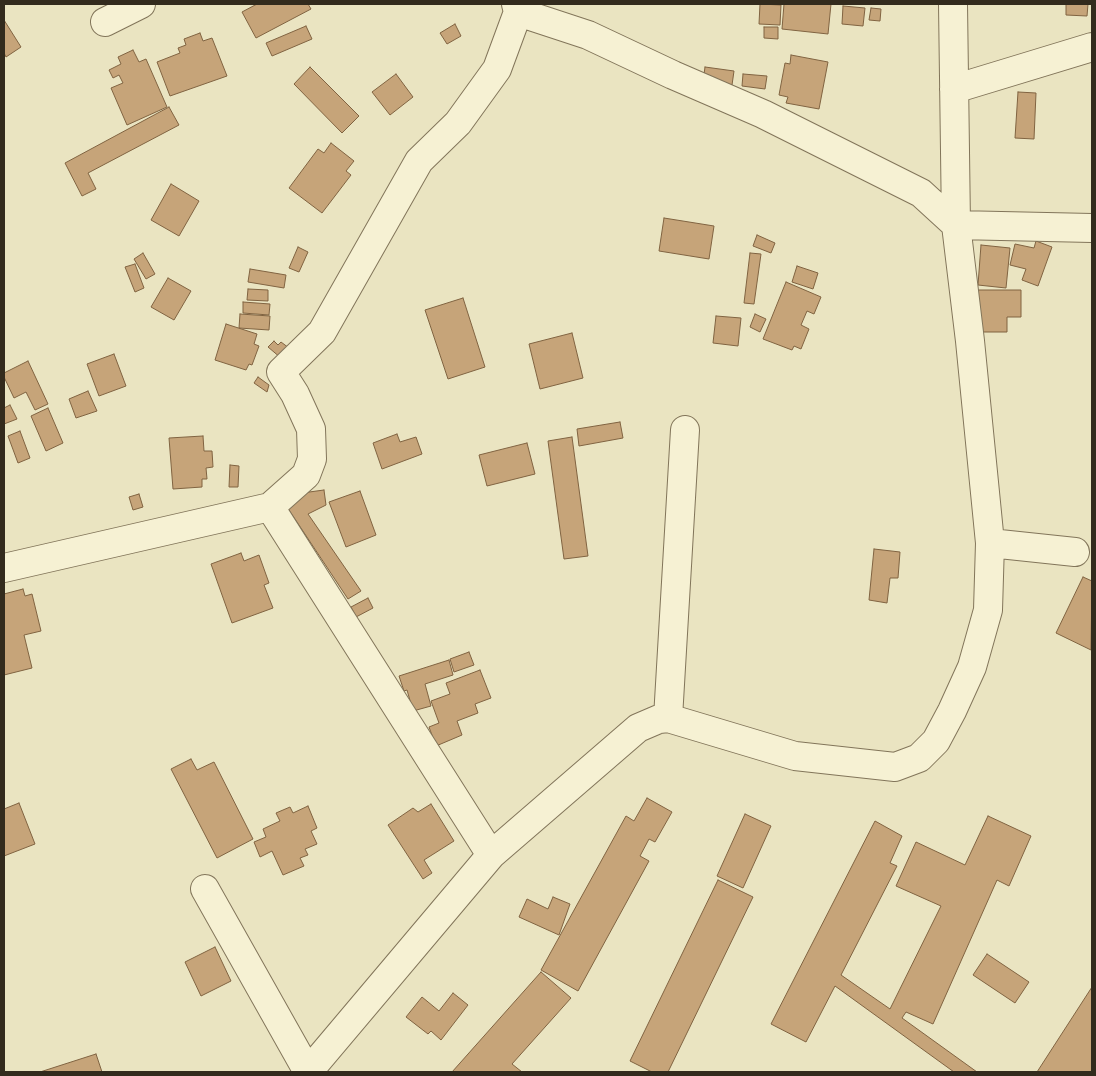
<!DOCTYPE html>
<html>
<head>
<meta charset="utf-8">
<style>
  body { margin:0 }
  #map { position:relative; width:1096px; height:1076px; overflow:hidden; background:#eae4c1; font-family:"Crimson Pro",serif }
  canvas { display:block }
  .frame { position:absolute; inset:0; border:5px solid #332b1d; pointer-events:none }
</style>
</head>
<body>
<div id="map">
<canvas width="1096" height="1076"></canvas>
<div class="frame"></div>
</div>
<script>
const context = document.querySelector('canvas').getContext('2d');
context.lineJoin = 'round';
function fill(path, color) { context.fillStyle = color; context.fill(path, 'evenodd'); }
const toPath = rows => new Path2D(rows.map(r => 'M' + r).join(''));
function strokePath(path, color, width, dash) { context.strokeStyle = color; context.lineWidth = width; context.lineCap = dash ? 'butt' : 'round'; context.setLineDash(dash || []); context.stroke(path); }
const building = toPath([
  [257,4,308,4,311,9,256,38,242,12,257,4],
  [760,4,781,5,780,25,759,24,760,4],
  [784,4,831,4,828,34,782,29,784,4],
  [1066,4,1088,4,1087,16,1066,15,1066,4],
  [843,6,865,8,863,26,842,24,843,6],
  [871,8,881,9,880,21,869,20,871,8],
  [4,20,21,47,6,57,4,53,4,20],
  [455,24,461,36,447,44,440,33,455,24],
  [306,26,312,39,272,56,266,43,306,26],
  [764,27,778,27,778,39,764,38,764,27],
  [200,33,203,41,212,38,227,76,170,96,157,62,180,53,178,48,186,45,184,39,200,33],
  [133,50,139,62,146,59,167,107,127,125,111,88,123,83,119,75,113,78,109,70,121,64,118,57,133,50],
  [791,55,828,62,819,109,786,103,788,97,779,95,785,63,790,64,791,55],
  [310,67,359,116,342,133,294,84,310,67],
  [705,67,734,71,732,85,703,82,705,67],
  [396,74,413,97,390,115,372,92,396,74],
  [743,74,767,76,765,89,742,86,743,74],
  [1018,92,1036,93,1034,139,1015,138,1018,92],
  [169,107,179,125,88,173,96,189,82,196,65,163,169,107],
  [331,143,354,161,346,171,351,175,322,213,289,188,318,149,324,153,331,143],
  [171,184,199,201,179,236,151,220,171,184],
  [664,218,714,226,709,259,659,251,664,218],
  [757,235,775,243,771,253,753,246,757,235],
  [1036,241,1052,247,1038,286,1022,280,1026,269,1010,265,1015,244,1034,248,1036,241],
  [981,245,1010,248,1006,288,978,285,981,245],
  [298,247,308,252,299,272,289,268,298,247],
  [143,253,155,274,146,279,134,259,143,253],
  [750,253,761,254,754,304,744,303,750,253],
  [135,264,144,288,135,292,125,267,135,264],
  [797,266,818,273,813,289,792,282,797,266],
  [250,269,286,275,284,288,248,282,250,269],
  [168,278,191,291,174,320,151,307,168,278],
  [786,282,821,297,814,314,807,311,801,325,809,329,801,349,794,346,792,350,763,339,786,282],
  [248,289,268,290,268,301,247,300,248,289],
  [975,290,1021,290,1021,317,1007,317,1007,332,981,332,975,290],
  [463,298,485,367,448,379,425,310,463,298],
  [243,302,270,304,269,315,243,313,243,302],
  [240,314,270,316,269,330,239,328,240,314],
  [755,314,766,319,760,332,750,327,755,314],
  [716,316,741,318,738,346,713,343,716,316],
  [226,324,257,334,254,344,259,346,252,365,249,364,246,370,215,360,226,324],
  [572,333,583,378,540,389,529,344,572,333],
  [274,341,278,345,281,342,289,348,281,358,268,347,274,341],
  [114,354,126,386,99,396,87,364,114,354],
  [28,361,48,404,35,410,26,392,14,398,4,377,4,373,28,361],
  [258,377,269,385,267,392,254,383,258,377],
  [88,391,97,411,76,418,69,399,88,391],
  [10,405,17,419,4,424,4,408,10,405],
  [48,408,63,443,46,451,31,416,48,408],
  [620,422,623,438,579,446,577,429,620,422],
  [20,431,30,458,18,463,8,436,20,431],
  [397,434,400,442,416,437,422,454,382,469,373,443,397,434],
  [203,436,204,451,212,451,213,467,206,468,207,479,202,479,202,487,173,489,169,438,203,436],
  [572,437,588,556,564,559,548,441,572,437],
  [527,443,535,474,487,486,479,455,527,443],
  [230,465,239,466,238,487,229,487,230,465],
  [324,490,326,505,308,514,361,591,348,599,287,507,302,493,324,490],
  [360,491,376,535,346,547,329,502,360,491],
  [139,494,143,507,133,510,129,497,139,494],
  [874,549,900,552,898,578,890,578,887,603,869,600,874,549],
  [241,553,244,561,259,555,269,583,264,585,273,608,232,623,211,564,241,553],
  [1083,577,1092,581,1091,650,1056,633,1083,577],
  [23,589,25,596,32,594,41,631,24,635,32,668,4,675,4,594,23,589],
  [368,598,373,608,356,617,351,607,368,598],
  [469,652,474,665,454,672,450,659,469,652],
  [449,660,453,675,425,684,431,706,413,711,407,690,404,691,399,676,449,660],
  [480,670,491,698,475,704,478,713,457,721,462,735,436,746,429,727,439,723,431,701,450,694,446,683,480,670],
  [191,759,197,770,214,762,253,839,217,858,171,769,191,759],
  [647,798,672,812,655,842,649,839,640,856,649,861,578,991,541,970,626,816,634,821,647,798],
  [19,803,35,844,4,856,4,809,19,803],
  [431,804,454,841,424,860,432,873,423,879,388,825,413,808,418,812,431,804],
  [308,806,317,828,311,831,317,844,305,849,308,855,300,858,304,866,283,875,272,851,260,857,254,842,266,837,263,829,280,821,276,813,290,807,293,813,308,806],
  [745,814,771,826,743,888,717,876,745,814],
  [988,816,1031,836,1009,886,997,880,933,1024,906,1012,902,1018,977,1072,954,1072,835,986,806,1042,771,1024,875,821,902,836,890,863,897,866,841,975,890,1009,941,906,896,886,916,842,965,865,988,816],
  [718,880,753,897,668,1072,652,1072,630,1061,718,880],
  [553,897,570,904,559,935,519,917,527,899,548,909,553,897],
  [215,947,231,981,201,996,185,962,215,947],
  [987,954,1029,982,1015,1003,973,975,987,954],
  [541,972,571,998,512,1064,522,1072,452,1072,541,972],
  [1092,987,1092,1072,1037,1072,1092,987],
  [453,993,468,1005,441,1040,431,1031,428,1034,406,1017,422,997,439,1011,453,993],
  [96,1054,102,1072,40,1072,96,1054]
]);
fill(building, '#c6a479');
strokePath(building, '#806341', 1);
const street = toPath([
  [518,12,588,35,673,75,763,114,921,193,956,225,1092,228],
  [105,22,141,4],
  [954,89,1092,47],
  [270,507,491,855],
  [990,543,1075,552],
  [4,568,270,507,306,475,312,459,311,429,295,394,281,372,322,332,419,161,458,123,497,69,518,12,516,4],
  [668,718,685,430],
  [205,889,308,1072],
  [308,1072,491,855,638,728,659,719,668,718,795,756,895,767,919,758,936,741,952,711,972,667,988,610,990,543,970,341,956,225,953,4]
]);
strokePath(street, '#82755a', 30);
strokePath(street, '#f6f1d3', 28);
</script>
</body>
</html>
